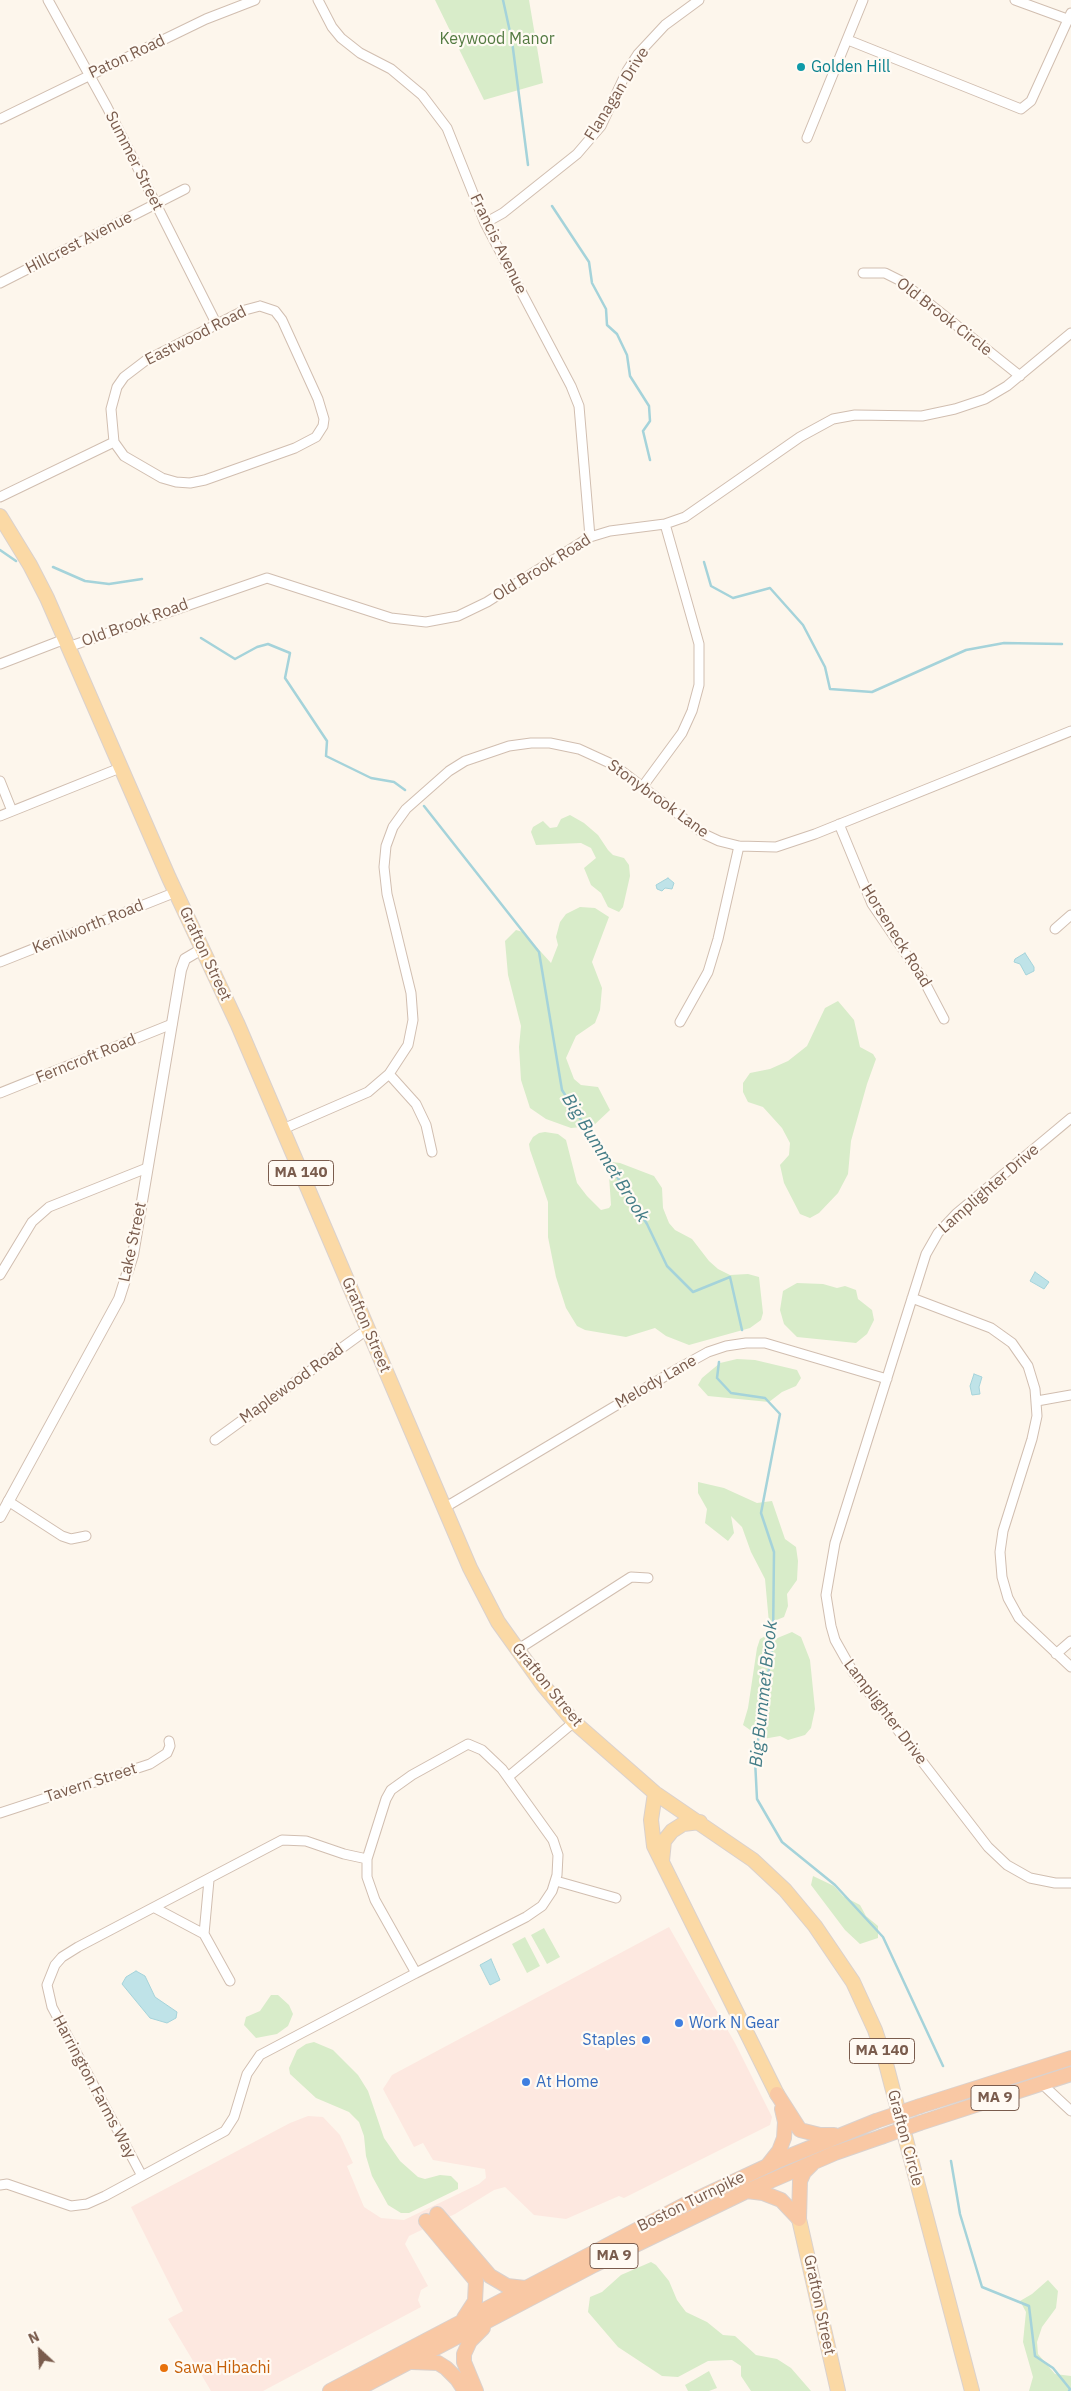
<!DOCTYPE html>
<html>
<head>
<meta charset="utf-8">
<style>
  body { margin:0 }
  #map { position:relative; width:1071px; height:2391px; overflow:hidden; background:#fdf6ec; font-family:"IBM Plex Sans",sans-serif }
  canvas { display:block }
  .north { position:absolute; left:15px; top:2326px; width:50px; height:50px; -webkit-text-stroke:4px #fffaf3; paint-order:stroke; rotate:335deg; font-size:14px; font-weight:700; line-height:20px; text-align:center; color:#7a5c4d }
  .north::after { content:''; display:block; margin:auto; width:18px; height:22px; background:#7a5c4d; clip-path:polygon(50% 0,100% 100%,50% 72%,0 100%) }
</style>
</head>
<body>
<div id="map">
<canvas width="1071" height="2391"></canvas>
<div class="north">N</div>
</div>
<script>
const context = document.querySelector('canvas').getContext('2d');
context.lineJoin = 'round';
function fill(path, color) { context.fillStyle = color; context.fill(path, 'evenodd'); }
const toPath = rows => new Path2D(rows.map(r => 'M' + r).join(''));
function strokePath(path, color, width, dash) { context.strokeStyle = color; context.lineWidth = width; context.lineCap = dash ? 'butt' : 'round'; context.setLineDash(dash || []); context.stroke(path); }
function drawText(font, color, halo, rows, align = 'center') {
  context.font = font + ' "IBM Plex Sans",sans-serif'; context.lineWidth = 4.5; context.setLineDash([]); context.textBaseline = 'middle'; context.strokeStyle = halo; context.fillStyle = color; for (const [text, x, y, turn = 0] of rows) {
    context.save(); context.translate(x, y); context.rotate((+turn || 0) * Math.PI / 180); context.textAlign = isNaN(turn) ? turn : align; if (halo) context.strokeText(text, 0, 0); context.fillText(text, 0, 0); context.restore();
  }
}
fill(toPath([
  [669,1927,735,2043,772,2117,770,2125,624,2198,619,2196,566,2219,534,2215,505,2187,494,2190,455,2214,409,2236,405,2244,428,2286,421,2290,418,2300,421,2307,263,2391,211,2391,168,2319,183,2311,131,2207,290,2123,308,2116,323,2117,340,2135,353,2163,347,2166,364,2207,381,2218,404,2220,479,2184,486,2178,485,2169,433,2160,423,2143,414,2147,383,2089,392,2075]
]), '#fde8e0');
fill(toPath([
  [435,0,529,0,543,83,484,100],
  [570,815,584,823,598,835,608,850,613,855,624,858,629,865,630,876,623,907,619,912,608,907,601,893,591,885,584,868,596,858,591,848,581,843,536,845,531,832,533,827,543,821,550,828,557,827,561,819],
  [580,907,595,908,609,917,592,962,602,988,600,1010,595,1023,576,1036,566,1058,574,1079,581,1085,598,1087,610,1110,593,1126,571,1128,546,1119,530,1108,521,1080,519,1047,521,1026,508,975,505,941,516,930,523,932,551,963,558,945,556,937,560,922,566,914],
  [838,1001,854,1020,860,1047,873,1054,876,1059,867,1084,851,1141,848,1174,838,1193,819,1213,810,1218,800,1214,784,1183,780,1165,789,1155,790,1143,782,1128,763,1107,748,1102,743,1092,743,1083,750,1073,770,1069,788,1061,807,1046,825,1008],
  [545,1132,558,1134,566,1140,577,1183,587,1196,601,1210,609,1208,611,1205,609,1175,609,1167,612,1162,620,1163,654,1176,662,1188,663,1208,669,1223,675,1230,692,1239,709,1261,718,1269,730,1275,748,1274,759,1277,763,1313,761,1320,750,1328,689,1345,666,1336,655,1328,626,1337,585,1330,577,1326,566,1308,556,1277,548,1237,548,1202,530,1150,529,1144,533,1137,539,1133],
  [797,1283,823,1284,837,1288,845,1286,856,1290,858,1299,872,1310,874,1320,867,1334,856,1343,797,1337,784,1324,780,1310,783,1291],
  [737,1359,755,1360,797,1370,801,1378,796,1386,782,1392,769,1402,708,1396,698,1385,702,1378,720,1363],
  [698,1482,724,1488,757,1503,772,1501,785,1539,796,1547,798,1561,797,1580,787,1594,788,1606,784,1617,769,1623,765,1579,751,1552,742,1527,731,1516,734,1533,728,1541,705,1523,707,1509,698,1493],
  [792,1632,801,1637,810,1660,815,1709,811,1728,805,1735,788,1740,780,1736,763,1739,743,1725,748,1708,757,1648,760,1639,767,1635,775,1639],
  [813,1876,834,1886,843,1896,860,1905,866,1916,878,1926,878,1938,860,1944,845,1930,811,1885],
  [544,1928,560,1957,547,1964,531,1935],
  [525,1937,540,1966,527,1973,512,1944],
  [271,1995,278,1995,289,2005,293,2014,288,2026,277,2034,256,2038,244,2025,246,2017,260,2011],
  [314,2042,333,2050,358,2075,368,2091,384,2138,400,2161,418,2177,425,2179,440,2175,451,2176,458,2183,458,2189,409,2213,401,2213,388,2205,372,2176,366,2156,364,2136,359,2122,349,2112,316,2098,290,2074,289,2068,297,2050,306,2044],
  [651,2262,656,2265,669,2281,677,2300,686,2312,707,2322,723,2335,735,2336,756,2355,777,2359,791,2368,811,2391,751,2391,741,2376,741,2366,732,2360,708,2361,678,2377,662,2376,618,2347,588,2312,590,2297,602,2292,621,2275],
  [1048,2280,1058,2291,1056,2308,1042,2327,1037,2342,1038,2354,1055,2374,1071,2376,1071,2391,1029,2391,1033,2377,1023,2342,1026,2312,1020,2301,1032,2294],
  [709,2371,717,2388,709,2391,688,2391,685,2385]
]), '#d8ecc9');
const water = toPath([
  [668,878,674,883,672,889,665,888,662,891,657,889,656,885,668,878],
  [1025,953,1034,967,1034,971,1026,975,1020,964,1014,962,1015,959,1025,953],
  [1035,1272,1049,1282,1044,1289,1030,1281,1035,1272],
  [974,1374,982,1377,979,1387,980,1394,972,1395,970,1386,974,1374],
  [491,1959,500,1980,490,1985,480,1965,491,1959],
  [136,1971,145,1976,155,1997,177,2012,176,2018,167,2023,150,2018,122,1984,126,1977,136,1971]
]);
fill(water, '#bfe3e8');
strokePath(water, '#a5d3da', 1);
strokePath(toPath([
  [503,0,512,41,528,165],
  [552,206,589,262,592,283,606,309,607,325,617,334,627,355,630,376,649,406,650,421,643,431,650,460],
  [0,550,16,561],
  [704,562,711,586,733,598,770,588,803,625,825,667,830,689,872,692,966,650,1004,643,1062,644],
  [53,567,85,581,109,584,142,579],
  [201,638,235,659,257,647,268,644,290,653,285,678,327,741,326,756,371,778,394,782,405,790],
  [424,806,539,952,562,1090,647,1224,667,1266,693,1292,730,1277,742,1330],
  [719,1362,717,1378,731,1393,765,1398,780,1414,761,1513,774,1552,773,1642,755,1760,757,1799,782,1842,835,1885,883,1937,943,2066],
  [951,2161,960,2214,982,2287,1029,2306,1035,2356,1053,2368,1070,2389,1069,2391]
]), '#a5d3da', 2.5);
const minor = toPath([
  [48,0,107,107,217,325],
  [318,0,332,27,341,38,360,53,391,69,422,95,447,128,485,223,571,386,579,406,590,537],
  [1015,0,1067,19],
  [848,40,1021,109,1031,101,1071,13],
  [0,119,206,19,255,0],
  [807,138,863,0],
  [485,223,503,213,577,154,601,126,627,71,638,54,665,25,699,0],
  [863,273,885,273,901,281,1020,376],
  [0,283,185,189],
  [260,306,275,311,282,320,318,399,324,419,323,426,316,437,295,448,205,480,190,483,176,482,162,478,124,456,114,442,111,409,117,387,124,377,145,361,245,310,260,306],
  [0,497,114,442],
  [68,647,267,578,391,618,426,622,458,616,487,602,590,537,610,531,665,524,685,517,800,437,833,419,855,415,922,416,955,409,985,399,1007,386,1071,333],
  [0,664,65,639],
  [0,781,12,811],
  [643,786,682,733,692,711,699,685,699,644,665,524],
  [0,816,120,768],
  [839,824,872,904,923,979,944,1019],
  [1055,929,1071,915],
  [0,962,176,892],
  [680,1022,708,972,718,939,739,846],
  [389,1074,416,1104,426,1125,432,1152],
  [0,1093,172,1024],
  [1071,1118,956,1214,938,1233,926,1254,835,1543,826,1595,831,1626,835,1640,853,1672,988,1847,1007,1865,1030,1878,1055,1883,1071,1883],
  [283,1129,368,1092,389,1074,408,1045,413,1020,411,993,387,894,384,867,386,846,393,827,406,809,449,771,465,761,509,746,531,743,550,743,579,749,614,765,704,834,719,841,739,846,776,847,815,834,1071,731],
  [0,1275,32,1222,49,1207,147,1168],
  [912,1298,991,1328,1012,1343,1028,1366,1035,1389,1037,1416,1032,1439,1003,1531,1000,1552,1002,1577,1008,1598,1019,1618,1071,1667],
  [1037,1401,1071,1395],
  [215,1440,361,1334,370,1332],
  [8,1501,62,1536,71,1539,86,1536],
  [444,1508,679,1368,708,1352,726,1346,746,1343,765,1343,887,1379],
  [517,1650,631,1577,648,1578],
  [1056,1654,1071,1641],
  [508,1777,574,1722],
  [0,1813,150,1764,167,1753,170,1746,169,1741],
  [367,1859,386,1799,391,1790,412,1775,468,1744,482,1750,502,1769,553,1840,558,1855,557,1875,552,1891,542,1906,526,1917,416,1973],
  [556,1881,616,1898],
  [155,1908,204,1934,230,1981],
  [204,1934,209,1880],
  [1041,2083,1071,2111],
  [0,2185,7,2184,71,2206,87,2204,105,2196,225,2131,234,2117,247,2074,260,2055,416,1973,375,1900,367,1877,367,1859,344,1854,306,1841,282,1840,78,1947,62,1957,55,1965,47,1985,52,2007,142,2176]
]);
const tertiary = toPath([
  [0,1517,119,1299,133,1255,181,970,185,959,202,949]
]);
const primary = toPath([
  [0,516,30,565,47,598,169,878,238,1025,470,1568,498,1622,543,1685,574,1722,655,1793,753,1860,785,1890,815,1926,853,1982,875,2030,885,2060,972,2391],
  [655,1793,651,1820,654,1846,777,2094],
  [662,1861,664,1841,672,1831,683,1824,700,1822],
  [799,2219,838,2391]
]);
const trunk = toPath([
  [777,2094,800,2130,820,2135,834,2135],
  [920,2106,1071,2058],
  [920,2123,1071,2074],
  [768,2165,779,2151,784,2138,785,2122,782,2109],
  [747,2191,763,2193,781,2200,799,2219],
  [437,2214,490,2276,507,2286,525,2288],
  [799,2219,800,2181,804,2172,812,2164],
  [426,2221,476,2281,475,2301,464,2318],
  [412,2362,438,2363,446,2368,457,2379,465,2391],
  [330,2391,686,2204,780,2160,876,2121],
  [354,2391,594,2265,747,2191,835,2153,881,2137],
  [476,2391,464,2362,464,2354,470,2341,483,2328]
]);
strokePath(minor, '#d1beb0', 11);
strokePath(tertiary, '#d1beb0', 12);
strokePath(primary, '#dad1cd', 16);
strokePath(trunk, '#dad1cd', 16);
strokePath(minor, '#fff', 9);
strokePath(tertiary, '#fff', 10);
strokePath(primary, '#fbd9a5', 14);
strokePath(trunk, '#f9c8a4', 14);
const trunkBridge = toPath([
  [876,2121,920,2106],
  [881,2137,920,2123]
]);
strokePath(trunkBridge, '#dad1cd', 16, []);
strokePath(trunkBridge, '#f9c8a4', 14);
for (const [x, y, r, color] of [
  [801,67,5,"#0f9aa8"],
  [679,2023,5,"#3f7fe0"],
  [646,2040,5,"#3f7fe0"],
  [526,2082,5,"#3f7fe0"],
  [164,2368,5,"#e8710a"]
]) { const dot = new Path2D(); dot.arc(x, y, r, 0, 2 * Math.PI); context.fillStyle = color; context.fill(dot); strokePath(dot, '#fffaf3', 2); }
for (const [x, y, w] of [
  [301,1173,65],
  [882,2051,65],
  [995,2098,48],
  [614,2256,48]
]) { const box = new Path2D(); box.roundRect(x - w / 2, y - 12.5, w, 25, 4); context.fillStyle = '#fffaf3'; context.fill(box); strokePath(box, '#7a5c4d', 1); }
drawText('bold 15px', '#7a5c4d', null, [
  ["MA 140",301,1173],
  ["MA 140",882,2051],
  ["MA 9",995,2098],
  ["MA 9",614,2256]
]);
drawText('16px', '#537a41', '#fffaf3', [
  ["Keywood Manor",497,39]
]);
drawText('16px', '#7a5c4d', '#fffaf3', [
  ["Paton Road",127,57,-25],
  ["Flanagan Drive",617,94,-58],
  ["Summer Street",134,161,63],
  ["Hillcrest Avenue",79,243,-27],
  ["Francis Avenue",498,244,64],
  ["Old Brook Circle",944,317,38],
  ["Eastwood Road",196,336,-27],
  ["Old Brook Road",542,568,-32],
  ["Old Brook Road",135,623,-20],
  ["Stonybrook Lane",658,799,36],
  ["Kenilworth Road",88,927,-22],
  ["Horseneck Road",896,936,58],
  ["Grafton Street",205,954,65],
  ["Ferncroft Road",86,1059,-22],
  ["Lamplighter Drive",989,1189,-41],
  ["Lake Street",133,1242,-78],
  ["Grafton Street",366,1325,67],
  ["Melody Lane",656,1382,-30],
  ["Maplewood Road",292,1384,-36],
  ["Grafton Street",547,1685,51],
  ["Lamplighter Drive",885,1712,53],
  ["Tavern Street",91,1783,-18],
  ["Harrington Farms Way",94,2087,62],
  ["Grafton Circle",905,2138,75],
  ["Boston Turnpike",691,2202,-26],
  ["Grafton Street",819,2305,78]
]);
drawText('16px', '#0d838f', '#fffaf3', [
  ["Golden Hill",811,67]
], 'left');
drawText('16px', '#366cbe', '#fffaf3', [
  ["Work N Gear",689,2023],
  ["Staples",636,2040,"right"],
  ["At Home",536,2082]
], 'left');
drawText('16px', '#c56008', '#fffaf3', [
  ["Sawa Hibachi",174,2368]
], 'left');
drawText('italic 18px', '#437c86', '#fffaf3', [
  ["Big Bummet Brook",605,1158,58],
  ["Big Bummet Brook",764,1694,-84]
]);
</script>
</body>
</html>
